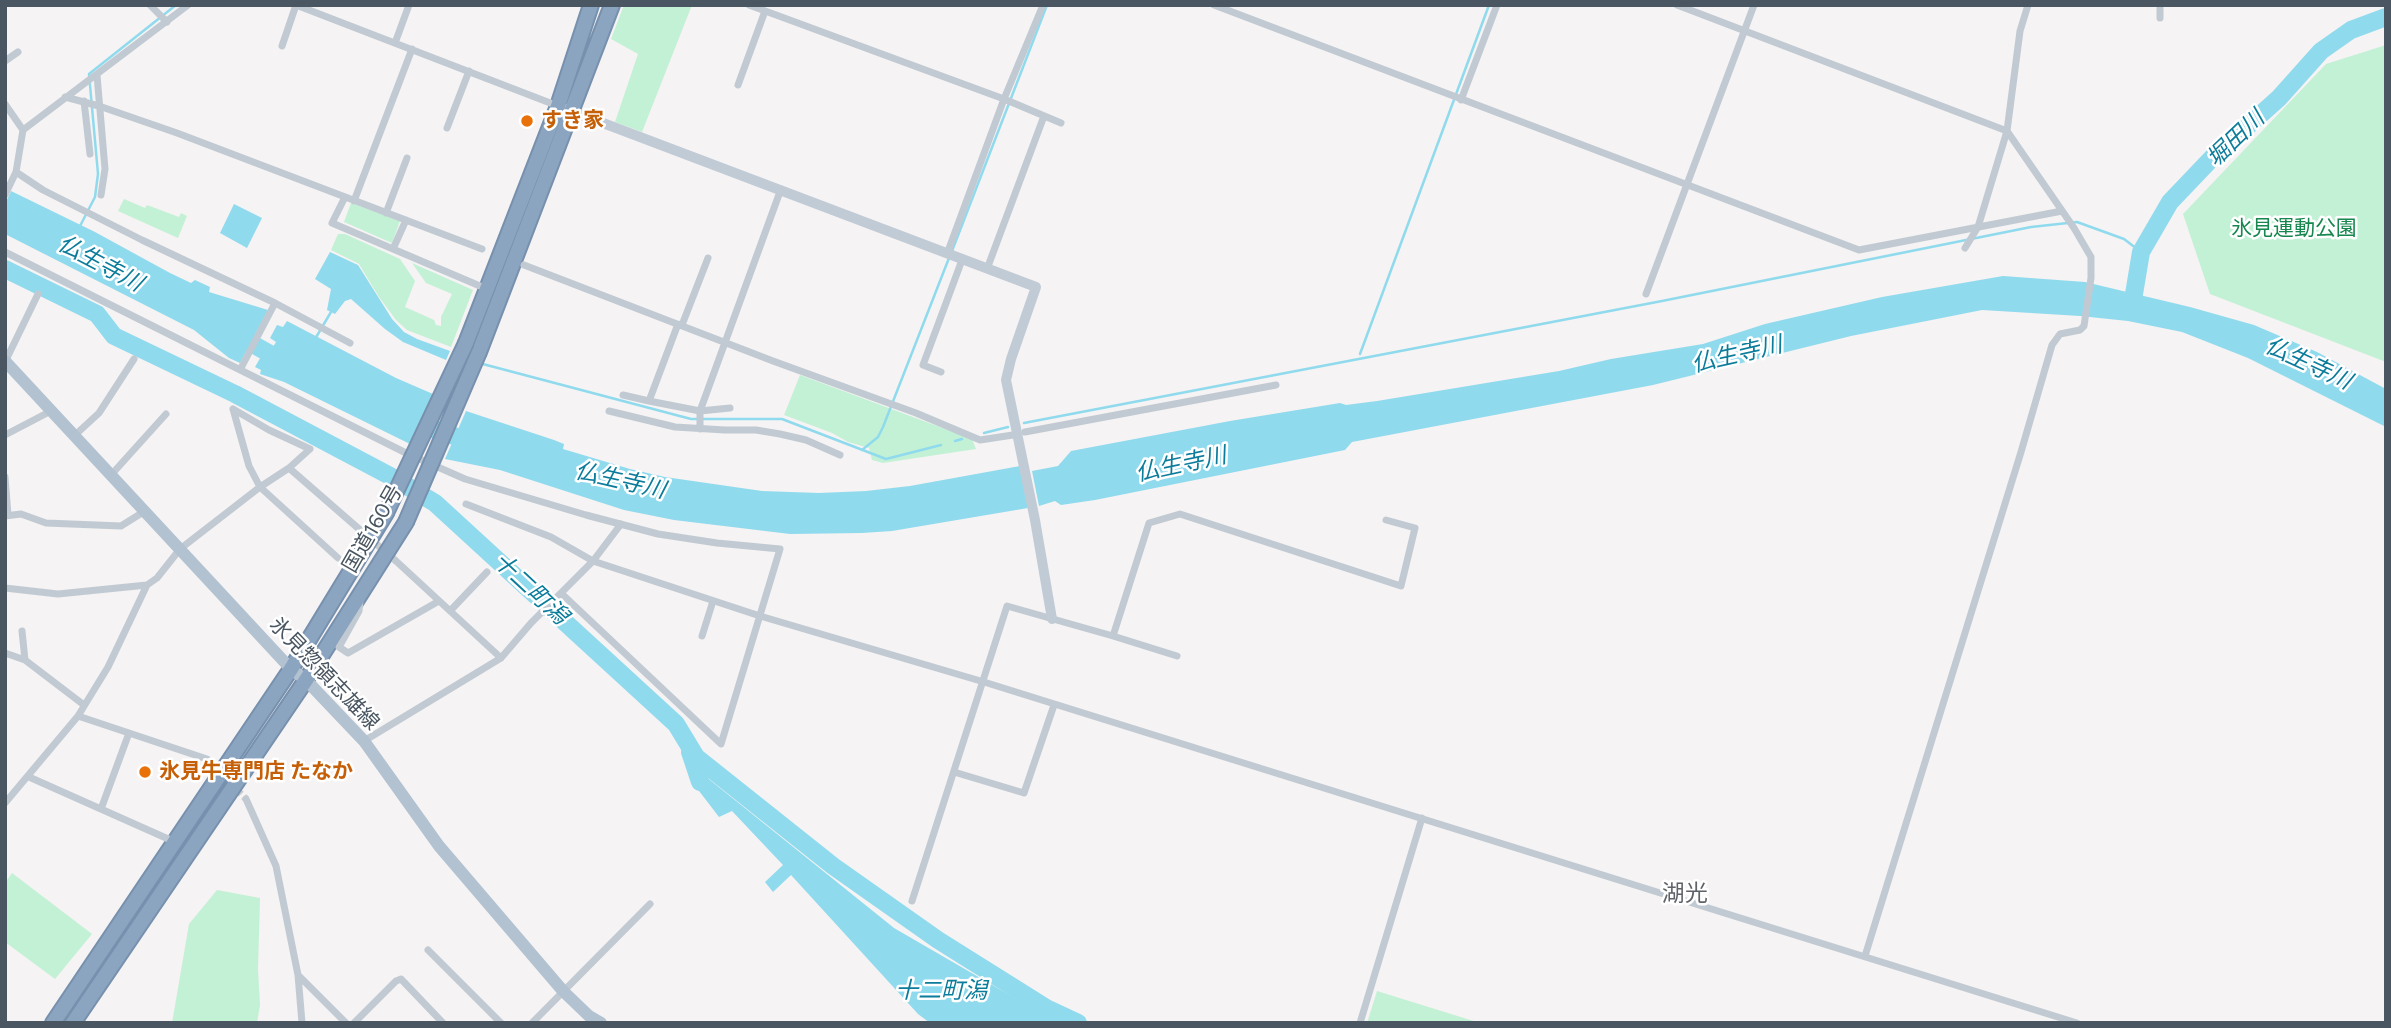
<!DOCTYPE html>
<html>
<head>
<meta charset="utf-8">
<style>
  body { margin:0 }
  #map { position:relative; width:2391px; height:1028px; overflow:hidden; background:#f5f3f3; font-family:Figtree,sans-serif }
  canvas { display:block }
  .frame { position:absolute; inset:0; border:7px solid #4a5661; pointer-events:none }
</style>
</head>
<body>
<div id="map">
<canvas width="2391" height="1028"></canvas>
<div class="frame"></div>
</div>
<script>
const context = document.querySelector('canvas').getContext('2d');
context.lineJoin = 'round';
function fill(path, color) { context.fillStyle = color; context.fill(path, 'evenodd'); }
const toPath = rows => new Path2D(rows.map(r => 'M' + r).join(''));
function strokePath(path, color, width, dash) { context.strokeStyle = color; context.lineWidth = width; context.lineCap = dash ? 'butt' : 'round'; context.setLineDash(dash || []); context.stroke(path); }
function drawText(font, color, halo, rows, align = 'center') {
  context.font = font + ' Figtree,"Noto Sans JP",sans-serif'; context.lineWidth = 5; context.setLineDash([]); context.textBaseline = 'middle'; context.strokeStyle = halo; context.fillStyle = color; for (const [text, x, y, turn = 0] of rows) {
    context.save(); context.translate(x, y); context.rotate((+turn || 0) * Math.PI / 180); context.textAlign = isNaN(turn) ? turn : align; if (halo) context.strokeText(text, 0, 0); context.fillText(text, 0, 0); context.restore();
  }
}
fill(toPath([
  [624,5,692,5,642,132,615,122,638,54,611,39],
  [2386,45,2386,362,2210,294,2183,214,2326,64],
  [124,199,145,208,147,205,179,217,181,213,187,216,178,238,118,211],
  [351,203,400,221,392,243,344,222],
  [338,234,345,234,400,259,415,281,405,307,434,320,436,325,441,326,441,317,452,294,426,283,412,263,473,290,451,347,407,330,396,320,379,297,359,264,331,250],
  [800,375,972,439,976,449,883,463,872,460,869,448,848,442,832,433,784,415],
  [12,873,92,934,55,979,5,942,5,883],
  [217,890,260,898,258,969,260,1005,257,1023,172,1023,189,924],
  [1377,991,1480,1023,1367,1023]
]), '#c3f1d5');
fill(toPath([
  [11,191,95,232,170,273,191,283,195,280,210,287,209,292,268,310,240,363,229,358,194,330,5,234,5,204],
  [234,204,262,218,247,248,220,233],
  [330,252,358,265,392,319,404,332,417,339,450,351,446,360,403,342,385,329,351,299,345,301,335,314,327,310,331,289,315,279],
  [2003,276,2085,282,2190,307,2254,325,2317,352,2386,389,2386,427,2248,358,2182,332,2128,321,2080,316,1982,310,1851,336,1653,385,1352,442,1345,450,1095,500,1061,505,1055,501,1039,506,1032,471,1058,466,1071,451,1230,421,1340,403,1346,405,1377,401,1559,371,1611,359,1703,344,1765,324,1882,297],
  [287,321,396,378,433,394,410,444,284,382,260,374,261,370,255,367,263,353,268,355,276,342,270,338,277,325,283,327],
  [466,411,554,440,564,444,563,449,630,469,665,477,762,491,819,493,866,491,910,486,1020,466,1028,508,892,531,862,533,790,534,674,520,624,510,500,470,445,459],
  [705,776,894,928,1058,1023,930,1023,918,1014,791,875,773,892,765,882,783,865,732,811,719,817,696,787]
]), '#90daee');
strokePath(toPath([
  [79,228,95,197,98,174,89,74,176,5],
  [952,251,1047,5],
  [315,339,331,312],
  [1360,354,1489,5],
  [479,363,691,419,782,419,886,459,941,445],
  [1024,423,1662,301,2031,227,2077,222,2124,239,2141,252],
  [984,433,1008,427],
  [955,441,962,439],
  [862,450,878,437,883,427,949,258]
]), '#90daee', 2.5);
strokePath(toPath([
  [5,269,97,314,114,336,235,394,392,477,435,503,676,724,696,757,833,866,938,940,1048,1009,1078,1023],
  [2133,300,2141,252,2170,202,2212,158,2279,98,2321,51,2351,30,2386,17],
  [238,336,290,365],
  [410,422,476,443],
  [690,752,700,782]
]), '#90daee', 18);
strokePath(toPath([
  [359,529,396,561],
  [207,759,246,799]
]), '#caccce', 7, [7, 3.5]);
const highway = toPath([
  [466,343,558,106,591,5],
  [479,352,612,5],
  [53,1023,291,669,386,513],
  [73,1023,306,680,406,522]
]);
strokePath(highway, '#7690ad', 18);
strokePath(toPath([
  [150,5,167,22],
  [296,5,558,106],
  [749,5,1004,99,1061,123],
  [1214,5,1859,250,2062,211],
  [1677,5,2007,131,2074,228,2091,257,2091,278,2084,326,2080,330,2060,334,2052,345,2021,452,1865,956],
  [2160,18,2160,5],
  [395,43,409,5],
  [282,46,296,5],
  [5,61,18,52],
  [97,75,105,169,101,195],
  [738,85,765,11],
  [65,97,99,106,177,133,482,249],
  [1461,100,1497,5],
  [84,101,90,154],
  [5,104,23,130],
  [447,128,469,71],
  [16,172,43,190,142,240,275,303],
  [5,195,16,172,23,130,188,5],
  [345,197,332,223,487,289],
  [354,201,412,49],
  [386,213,407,158],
  [1965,248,1978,227,2007,131,2020,31,2028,5],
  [393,249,406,220],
  [5,252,406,453,465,479,586,515,658,534,717,543,780,549,721,744,562,594],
  [947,254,1004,99,1043,5],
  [524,265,773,361,916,413,980,440,1013,435],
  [987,269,1044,116],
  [1646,294,1754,5],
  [682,325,708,258],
  [5,362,38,294],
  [240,370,275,303,350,343],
  [941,372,923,365,962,260],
  [623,395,649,401,678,324],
  [649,401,700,411,781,189],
  [233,409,269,430,310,449,289,468,260,487,249,466,233,409],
  [609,411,675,427,725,430,756,430,780,434,806,440,840,455],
  [700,429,700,411,730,408],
  [1025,432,1276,385],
  [5,435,51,411],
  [74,436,99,413,134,359],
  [289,468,359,529],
  [111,475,166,414],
  [5,477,8,515],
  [466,504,551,537,593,561,760,616,984,682,2077,1023],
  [5,516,21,514,46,523,121,526,145,511],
  [396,561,501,658],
  [5,588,58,594,147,585,157,578,180,549,260,487,338,558],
  [360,601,359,611,339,647,348,653,439,601],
  [450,611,487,572],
  [22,631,25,660],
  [702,636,713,601],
  [1113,636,1177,656],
  [5,653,25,660,84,705],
  [78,716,207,759],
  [364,741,501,658,531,623,593,561,621,524],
  [954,772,1024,793,1054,705],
  [29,777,175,842],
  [246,799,276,866,298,975,302,1023],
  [5,803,78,716,108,667,147,585],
  [101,809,129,733],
  [912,901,1007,606,1113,636,1149,523,1180,514,1401,586,1415,528,1386,520],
  [428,950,501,1023],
  [299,976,346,1023],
  [354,1023,396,981,401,979,443,1023],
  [532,1023,650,904],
  [1360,1023,1422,818]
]), '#c1cad2', 7);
strokePath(toPath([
  [566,109,1036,287,1011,359,1006,380,1035,520,1052,619]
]), '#c1cbd6', 10);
strokePath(toPath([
  [5,361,291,669,306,680,364,741,439,846,563,991,589,1016,601,1023]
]), '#b3c2d1', 12);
strokePath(highway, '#8ba5c1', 14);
const highwayBridge = toPath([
  [386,513,466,343],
  [406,522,479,352]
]);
strokePath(highwayBridge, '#7690ad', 18, []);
strokePath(highwayBridge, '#8ba5c1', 14);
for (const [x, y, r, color] of [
  [527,121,7,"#e8710a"],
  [145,772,7,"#e8710a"]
]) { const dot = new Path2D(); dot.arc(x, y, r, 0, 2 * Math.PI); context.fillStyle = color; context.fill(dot); strokePath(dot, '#fff', 2.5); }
drawText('bold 21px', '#c56008', '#fff', [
  ["すき家",541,121],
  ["氷見牛専門店 たなか",159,772]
], 'left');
drawText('21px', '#17864f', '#fff', [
  ["氷見運動公園",2294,229]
]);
drawText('21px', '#4a5661', '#fff', [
  ["国道160号",373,529,-60],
  ["氷見惣領志雄線",324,674,46]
]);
drawText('italic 23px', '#0c7c9b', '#fff', [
  ["堀田川",2236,139,-44],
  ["仏生寺川",100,264,28],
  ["仏生寺川",1737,355,-13],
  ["仏生寺川",2308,364,25],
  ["仏生寺川",1181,465,-12],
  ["仏生寺川",620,481,13],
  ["十二町潟",530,589,43],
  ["十二町潟",941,991]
]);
drawText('23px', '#5f6368', '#fff', [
  ["湖光",1685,894]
]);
</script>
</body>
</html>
